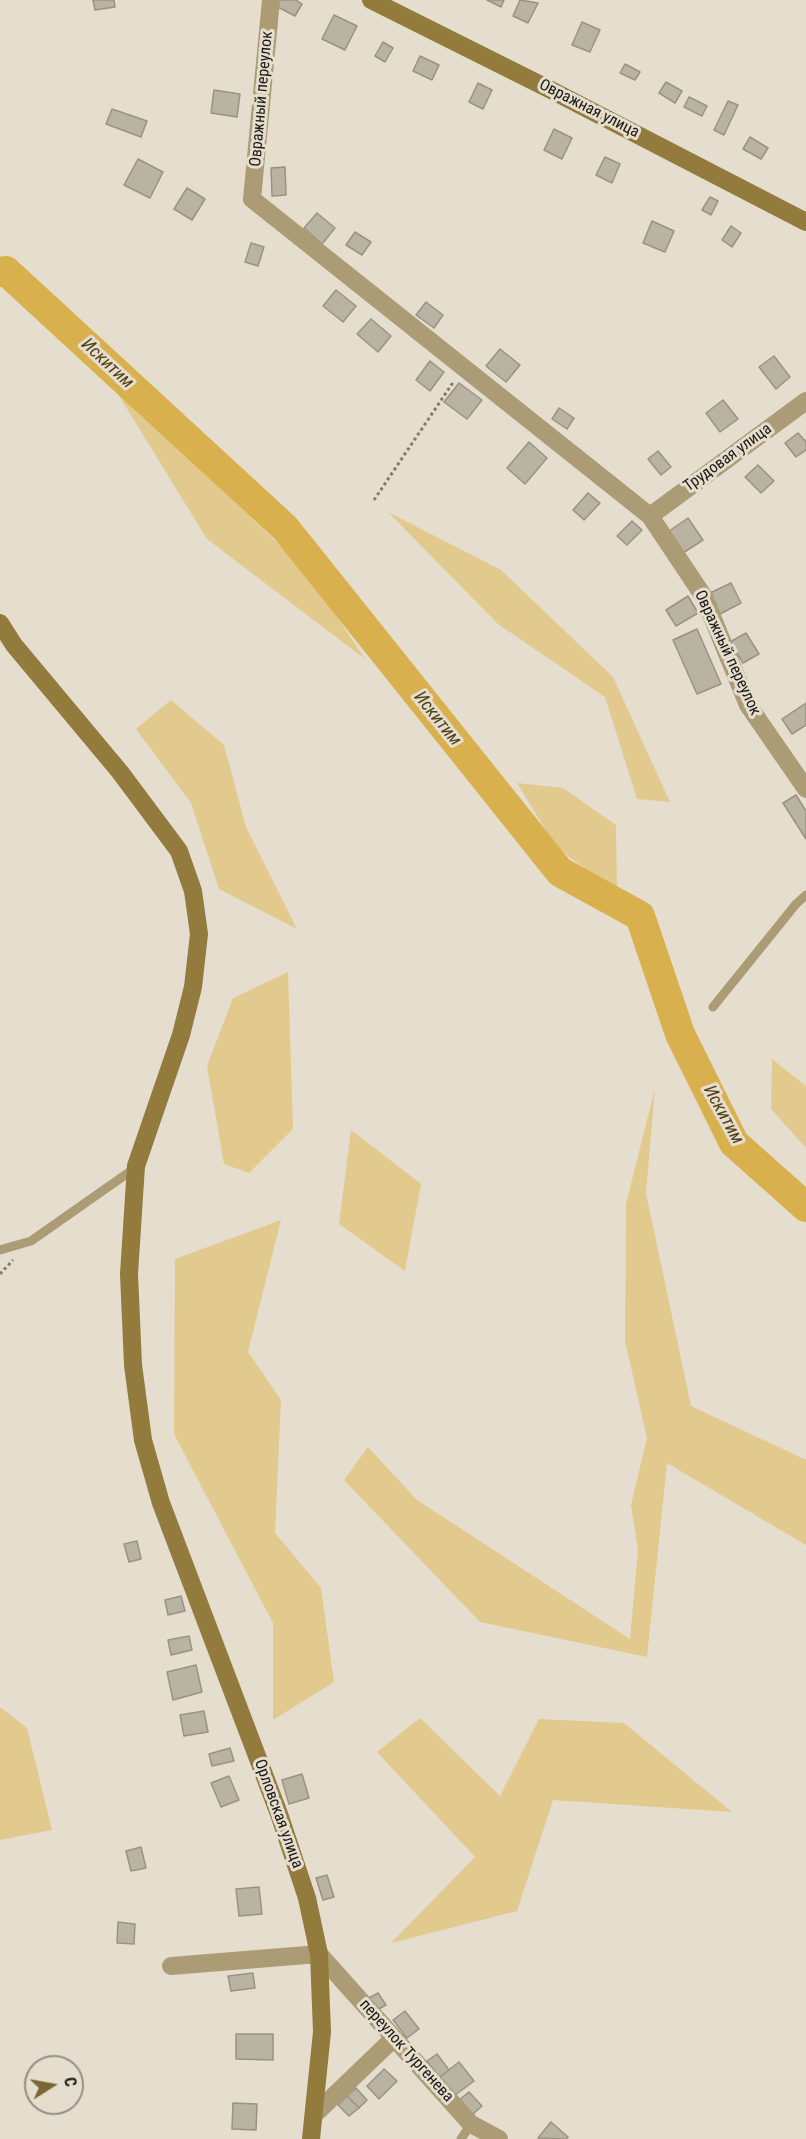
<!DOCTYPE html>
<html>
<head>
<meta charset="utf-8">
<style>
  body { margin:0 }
  #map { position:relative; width:806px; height:2139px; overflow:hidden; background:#e5dece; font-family:"Roboto Condensed",sans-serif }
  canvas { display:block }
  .north { position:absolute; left:24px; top:2055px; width:60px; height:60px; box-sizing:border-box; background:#e5dece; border:2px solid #948f83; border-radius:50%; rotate:79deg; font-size:16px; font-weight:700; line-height:24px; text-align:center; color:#1b1812 }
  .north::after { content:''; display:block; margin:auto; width:21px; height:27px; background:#7b6736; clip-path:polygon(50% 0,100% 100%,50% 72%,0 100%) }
</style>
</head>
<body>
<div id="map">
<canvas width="806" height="2139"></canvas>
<div class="north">С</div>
</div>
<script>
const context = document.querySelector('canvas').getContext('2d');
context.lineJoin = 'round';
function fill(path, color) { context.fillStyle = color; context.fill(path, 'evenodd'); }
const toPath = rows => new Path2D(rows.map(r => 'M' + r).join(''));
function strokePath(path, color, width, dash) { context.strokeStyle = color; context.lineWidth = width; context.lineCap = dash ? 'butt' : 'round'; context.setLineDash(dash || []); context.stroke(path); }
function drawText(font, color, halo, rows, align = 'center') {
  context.font = font + ' "Roboto Condensed",sans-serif'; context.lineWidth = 6; context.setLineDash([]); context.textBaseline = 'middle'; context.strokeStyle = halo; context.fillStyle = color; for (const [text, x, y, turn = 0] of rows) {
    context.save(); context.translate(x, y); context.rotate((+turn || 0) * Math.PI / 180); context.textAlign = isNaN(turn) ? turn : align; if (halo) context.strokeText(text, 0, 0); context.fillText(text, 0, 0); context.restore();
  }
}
fill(toPath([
  [113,386,306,570,365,659,207,539],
  [388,512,501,570,613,677,670,802,637,799,605,697,498,624],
  [171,700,224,745,246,827,297,929,219,889,191,803,136,729],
  [517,783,563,788,616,825,617,893,556,847],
  [288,972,293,1129,249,1173,224,1164,207,1066,233,998],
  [772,1059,806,1086,806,1148,771,1109],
  [655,1088,646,1193,691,1406,806,1460,806,1545,667,1463,647,1657,480,1622,344,1480,368,1447,417,1500,630,1639,638,1550,631,1505,647,1438,625,1341,626,1204],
  [351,1130,421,1184,405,1271,339,1224],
  [281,1220,248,1352,281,1400,275,1533,321,1588,334,1682,273,1720,273,1623,174,1434,175,1259],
  [0,1707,27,1728,52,1830,0,1840],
  [420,1718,500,1796,539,1719,624,1723,732,1812,553,1800,517,1911,391,1943,475,1857,377,1752]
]), '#e2c98d');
strokePath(toPath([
  [0,272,6,271,285,528,560,872,640,916,680,1034,734,1143,806,1207]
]), '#d8b14e', 30);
const building = toPath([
  [93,0,114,0,115,7,95,10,93,0],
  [277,0,296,0,302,4,295,16,274,5,277,0],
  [487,0,504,0,501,7,487,0],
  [520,0,538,3,528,23,513,16,520,0],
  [334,15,357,26,345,50,322,39,334,15],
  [582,22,600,30,590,52,572,45,582,22],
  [383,42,393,48,385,62,375,56,383,42],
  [420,56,439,65,432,80,413,71,420,56],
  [625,64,640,72,635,80,620,73,625,64],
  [666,82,682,91,675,103,659,93,666,82],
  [478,83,492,90,483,109,469,102,478,83],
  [214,90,240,94,237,117,211,113,214,90],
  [689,97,707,106,702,116,684,107,689,97],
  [728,101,738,105,724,135,714,130,728,101],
  [112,109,147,121,141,137,106,124,112,109],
  [554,129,572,138,562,159,544,150,554,129],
  [750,137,768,148,761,159,743,149,750,137],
  [605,157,620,164,612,183,596,175,605,157],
  [138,159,163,172,150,198,124,185,138,159],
  [285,167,286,195,272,196,271,168,285,167],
  [187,188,205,199,192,220,174,209,187,188],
  [710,197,718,201,711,215,702,210,710,197],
  [317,213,335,228,322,244,304,228,317,213],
  [652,221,674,231,665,252,643,243,652,221],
  [731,226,741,233,732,247,722,240,731,226],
  [355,232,371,242,362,255,346,245,355,232],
  [251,243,264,247,258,266,245,262,251,243],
  [336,290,356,306,343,322,323,306,336,290],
  [426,302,443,315,434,328,416,315,426,302],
  [371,319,391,336,378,352,357,334,371,319],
  [500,349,520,365,506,382,486,366,500,349],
  [774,356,790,377,776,389,759,367,774,356],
  [430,361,444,372,430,391,416,380,430,361],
  [459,383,482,400,467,419,444,402,459,383],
  [723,400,738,419,720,432,706,413,723,400],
  [559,408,574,418,567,429,552,419,559,408],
  [798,433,806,442,806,450,796,457,785,443,798,433],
  [529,442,547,458,525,484,507,468,529,442],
  [658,451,671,467,661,475,648,459,658,451],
  [758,465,774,481,761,493,745,477,758,465],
  [588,493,600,503,584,520,573,510,588,493],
  [688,518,703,540,683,553,669,531,688,518],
  [632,521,642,530,627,545,617,536,632,521],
  [731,583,741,603,720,614,710,593,731,583],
  [688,596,698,613,676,626,666,610,688,596],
  [697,629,721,684,697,694,673,640,697,629],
  [746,633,759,654,743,663,730,642,746,633],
  [806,703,806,725,792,734,782,719,806,703],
  [796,795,806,811,806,839,783,803,796,795],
  [137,1541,141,1559,129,1562,124,1544,137,1541],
  [181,1596,185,1611,168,1615,165,1600,181,1596],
  [189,1636,192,1650,171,1655,168,1640,189,1636],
  [196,1665,202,1692,173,1700,167,1672,196,1665],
  [204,1711,208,1732,184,1736,180,1715,204,1711],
  [230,1748,234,1761,212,1766,209,1754,230,1748],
  [302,1774,309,1798,289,1804,282,1780,302,1774],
  [229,1776,239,1800,221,1807,211,1783,229,1776],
  [141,1847,146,1868,131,1871,126,1851,141,1847],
  [327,1875,334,1897,323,1900,316,1878,327,1875],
  [259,1887,262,1914,239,1916,236,1889,259,1887],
  [118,1922,135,1924,134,1944,117,1943,118,1922],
  [253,1973,255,1988,231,1991,228,1976,253,1973],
  [378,1993,386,2005,377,2010,369,1998,378,1993],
  [405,2011,419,2029,407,2038,393,2020,405,2011],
  [236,2034,273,2034,273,2060,236,2059,236,2034],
  [437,2054,449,2070,439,2078,427,2061,437,2054],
  [459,2062,474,2081,450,2099,436,2080,459,2062],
  [384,2069,397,2081,379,2099,367,2086,384,2069],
  [356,2088,367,2100,359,2108,347,2096,356,2088],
  [469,2092,482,2106,472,2115,459,2100,469,2092],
  [347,2096,359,2108,349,2116,338,2105,347,2096],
  [233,2103,257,2104,256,2130,232,2129,233,2103],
  [551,2122,568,2137,566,2139,538,2138,551,2122]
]);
fill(building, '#b9b3a3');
strokePath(building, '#9a9384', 1.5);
strokePath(toPath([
  [374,500,454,381],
  [0,1274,13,1260]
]), '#807b70', 3, [3, 3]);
strokePath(toPath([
  [713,1007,796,904,806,895],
  [0,1250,31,1241,135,1168],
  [461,2139,471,2124]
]), '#ac9c75', 9);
strokePath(toPath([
  [271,0,252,199,650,516,704,597,748,705,806,789],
  [650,516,806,401],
  [171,1966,319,1954,471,2124,499,2139],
  [315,2114,394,2038]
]), '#ac9c75', 18);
strokePath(toPath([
  [371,0,549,89,806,222],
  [0,623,14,645,120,772,179,851,193,891,199,934,193,987,181,1035,136,1166,129,1274,133,1365,143,1440,161,1503,279,1814,307,1898,319,1954,322,2032,311,2139]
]), '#937a3d', 18);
drawText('16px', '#1b1812', '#e5dece', [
  ["Овражный переулок",262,99,-85],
  ["Овражная улица",589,109,27],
  ["Трудовая улица",728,458,-36],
  ["Овражный переулок",727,653,65],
  ["Орловская улица",278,1814,70],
  ["переулок Тургенева",406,2051,48]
]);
drawText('italic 18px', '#514117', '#e5dece', [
  ["Искитим",107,364,43],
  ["Искитим",437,719,51],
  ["Искитим",723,1115,61]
]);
</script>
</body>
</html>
